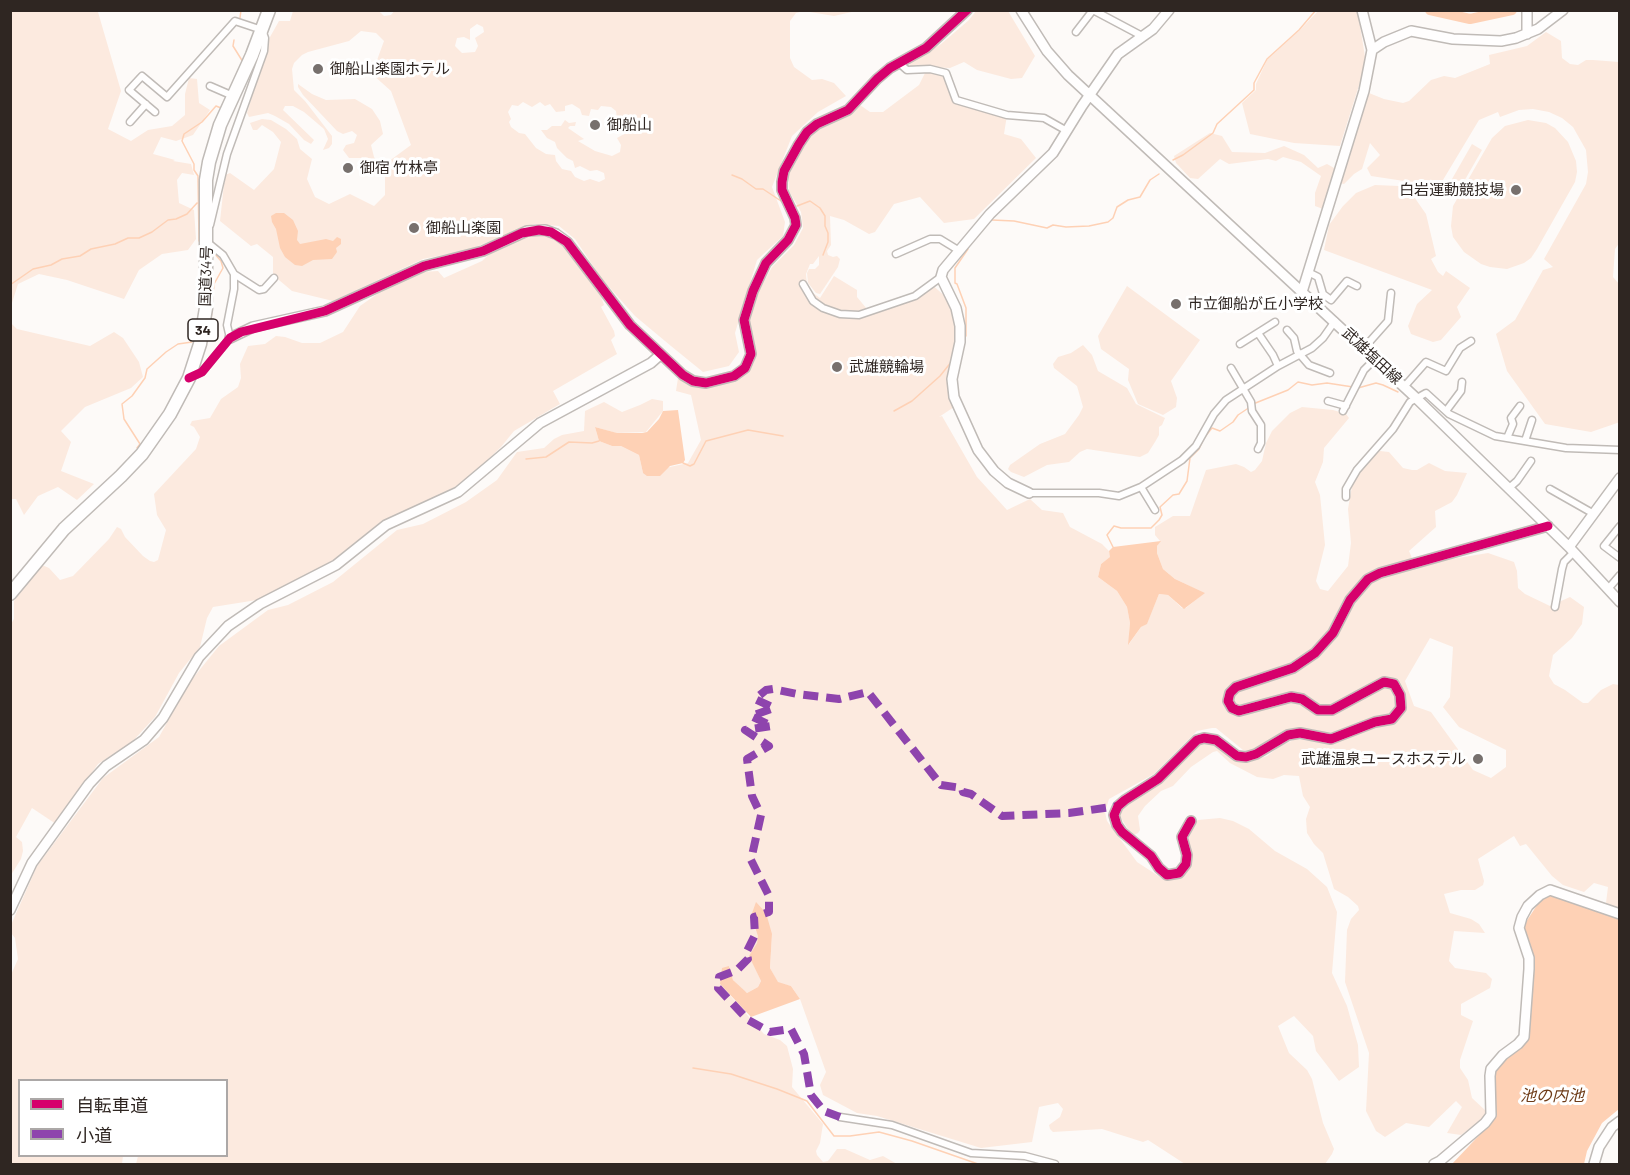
<!DOCTYPE html>
<html>
<head>
<meta charset="utf-8">
<style>
  body { margin:0 }
  #map { position:relative; width:1630px; height:1175px; overflow:hidden; background:#fdfaf8; font-family:Barlow,"Noto Sans JP",sans-serif }
  canvas { display:block }
  .frame { position:absolute; inset:0; border:12px solid #2f2622; pointer-events:none }
  .legend { position:absolute; left:18px; top:1079px; width:210px; height:78px; box-sizing:border-box; background:#fff; border:2px solid #aca8a7; margin:0; padding:8px 10px; list-style:none; font-size:18px; color:#2f2622 }
  .legend li { display:flex; align-items:center; gap:12px; height:30px }
  .legend b { width:30px; border:2px solid #aca8a7 }
</style>
</head>
<body>
<div id="map">
<canvas width="1630" height="1175"></canvas>
<div class="frame"></div>
<ul class="legend">
<li><b style="height:8px;background:#d6006c"></b>自転車道</li>
<li><b style="height:8px;background:#8e44ad"></b>小道</li>
</ul>
</div>
<script>
const context = document.querySelector('canvas').getContext('2d');
context.lineJoin = 'round';
function fill(path, color) { context.fillStyle = color; context.fill(path, 'evenodd'); }
const toPath = rows => new Path2D(rows.map(r => 'M' + r).join(''));
function strokePath(path, color, width, dash) { context.strokeStyle = color; context.lineWidth = width; context.lineCap = dash ? 'butt' : 'round'; context.setLineDash(dash || []); context.stroke(path); }
function drawText(font, color, halo, rows, align = 'center') {
  context.font = font + ' Barlow,"Noto Sans JP",sans-serif'; context.lineWidth = 6; context.setLineDash([]); context.textBaseline = 'middle'; context.strokeStyle = halo; context.fillStyle = color; for (const [text, x, y, turn = 0] of rows) {
    context.save(); context.translate(x, y); context.rotate((+turn || 0) * Math.PI / 180); context.textAlign = isNaN(turn) ? turn : align; if (halo) context.strokeText(text, 0, 0); context.fillText(text, 0, 0); context.restore();
  }
}
fill(toPath([
  [11,10,99,11,98,12,121,91,108,129,131,141,148,130,172,126,185,115,185,94,189,78,197,79,199,103,210,110,193,135,176,141,161,137,153,154,175,160,173,161,191,164,194,175,182,173,177,180,179,203,194,210,196,239,188,250,162,254,139,270,124,299,67,280,39,274,18,284,11,306],
  [395,10,856,11,834,16,804,11,796,13,790,21,790,58,794,67,812,80,822,79,834,83,846,96,818,112,792,136,772,187,785,222,783,236,757,260,735,333,739,352,729,366,703,372,671,346,635,316,602,279,575,239,559,226,534,224,468,250,423,259,333,301,292,291,273,275,273,257,257,244,251,246,220,221,225,175,230,173,254,190,274,169,281,142,273,132,262,125,257,130,253,130,250,123,262,119,271,120,286,129,297,139,300,149,312,159,307,179,315,197,329,204,350,194,374,206,385,195,385,177,370,158,349,158,343,150,346,145,354,143,357,135,352,131,343,134,337,131,303,95,298,87,298,84,312,94,326,100,355,99,372,109,380,121,383,134,371,145,374,157,381,167,411,145,391,91,372,74,384,41,376,33,361,31,349,41,308,52,302,55,294,63,292,69,294,90,305,101,332,136,332,144,329,148,323,150,328,139,324,129,304,112,293,106,285,106,283,110,314,140,311,144,304,140,289,124,275,116,268,113,249,117,247,113,270,37,279,21,290,21,293,11,379,11,384,16,391,15],
  [477,24,483,27,484,32,475,38,478,46,475,52,462,53,455,46,457,38,464,37,470,40,470,29],
  [523,102,532,107,540,102,545,106,550,104,556,112,565,111,565,106,572,104,580,109,582,115,589,116,591,109,598,110,601,106,611,107,616,111,617,119,625,123,627,128,624,134,617,138,621,145,620,152,612,156,595,151,578,141,584,139,568,128,570,126,575,126,576,122,569,123,565,120,561,126,552,126,547,130,541,130,547,138,555,142,557,148,567,158,573,161,575,168,580,166,590,171,597,170,604,173,605,179,599,182,590,179,584,181,575,177,571,171,562,169,556,161,555,155,546,154,536,148,525,134,519,133,511,127,509,122,511,119,508,112,512,105,518,106],
  [976,11,1008,11,1035,56,1022,78,1011,79,977,70,964,62,950,68,910,66,909,63,941,44,969,20],
  [1318,11,1354,11,1358,13,1366,63,1340,146,1294,143,1250,134,1242,103,1256,90,1256,84,1267,60,1300,30],
  [1546,32,1561,41,1562,58,1570,64,1578,65,1586,60,1593,60,1619,62,1620,242,1615,249,1613,277,1620,285,1620,422,1591,432,1545,424,1507,371,1496,334,1515,320,1543,270,1553,267,1544,259,1586,184,1588,172,1586,150,1573,127,1562,118,1549,112,1533,109,1519,110,1500,117,1498,112,1479,120,1434,195,1427,194,1404,181,1371,176,1367,168,1380,155,1370,143,1362,169,1354,174,1344,184,1340,183,1369,93,1384,99,1403,103,1409,101,1431,80,1444,76,1455,78,1490,64,1489,55,1527,46],
  [925,73,946,73,957,100,1007,115,1004,134,1021,139,1036,158,974,219,944,223,920,197,894,204,875,232,869,234,844,220,830,216,831,245,827,251,828,255,833,257,837,256,840,259,838,267,820,294,816,293,808,283,807,273,809,269,815,269,819,265,819,256,813,264,810,264,806,274,807,284,813,293,820,298,834,276,857,290,857,297,867,309,914,293,929,282,947,298,953,310,956,327,954,407,939,417,942,416,977,477,1007,510,1030,499,1042,510,1063,513,1070,527,1102,544,1109,551,1111,557,1101,564,1098,577,1117,591,1127,607,1130,623,1129,644,1141,627,1147,623,1159,594,1168,595,1182,608,1186,608,1204,593,1175,579,1163,569,1157,553,1157,546,1160,541,1155,535,1155,527,1173,516,1190,516,1206,470,1236,464,1244,467,1251,472,1255,470,1262,461,1266,443,1272,431,1290,413,1302,407,1333,410,1346,414,1349,418,1324,448,1323,462,1315,482,1320,495,1325,545,1316,581,1320,589,1328,591,1348,566,1351,543,1348,509,1352,486,1372,453,1380,451,1389,452,1403,468,1412,470,1417,470,1429,463,1445,471,1467,473,1457,495,1452,502,1435,511,1436,527,1409,551,1415,565,1488,553,1514,562,1517,571,1518,588,1525,594,1550,606,1570,597,1584,607,1582,624,1572,638,1553,655,1549,676,1554,684,1565,690,1583,703,1588,703,1601,690,1613,684,1619,685,1619,908,1606,903,1608,887,1594,883,1584,892,1563,885,1552,876,1526,844,1520,846,1514,836,1478,859,1484,881,1483,885,1475,890,1461,890,1444,894,1450,913,1471,919,1479,924,1485,933,1454,931,1449,961,1455,968,1486,973,1492,979,1490,988,1461,1004,1461,1015,1473,1021,1460,1060,1460,1068,1468,1080,1472,1098,1486,1111,1483,1119,1461,1135,1447,1133,1462,1107,1456,1101,1429,1127,1406,1123,1385,1137,1376,1131,1366,1111,1369,1053,1345,982,1347,930,1351,919,1359,910,1358,906,1348,897,1334,889,1323,853,1314,844,1307,833,1306,819,1310,807,1303,796,1299,776,1284,775,1273,779,1257,777,1230,763,1217,751,1213,752,1191,767,1173,786,1161,791,1145,806,1138,816,1140,830,1138,833,1134,835,1128,829,1119,815,1119,811,1201,743,1214,743,1242,757,1255,760,1267,756,1280,746,1296,739,1326,743,1336,735,1310,729,1293,728,1252,753,1243,750,1216,728,1212,728,1197,731,1154,774,1109,799,1105,812,1107,821,1137,862,1163,879,1175,871,1180,864,1194,823,1198,820,1220,818,1233,821,1249,829,1275,851,1307,869,1327,887,1337,912,1332,973,1347,1006,1358,1045,1359,1067,1339,1081,1316,1051,1313,1036,1294,1016,1278,1026,1289,1053,1307,1070,1312,1079,1323,1123,1334,1149,1332,1154,1325,1164,1185,1164,1148,1140,1143,1142,1102,1129,1053,1132,1050,1129,1049,1125,1060,1117,1063,1109,1058,1103,1039,1107,1032,1142,981,1148,877,1116,857,1113,823,1095,820,1085,826,1072,800,999,791,986,778,983,770,968,772,934,755,929,759,936,757,943,750,956,761,981,758,987,747,993,742,990,733,980,729,966,720,984,764,1034,780,1040,787,1046,793,1069,792,1087,823,1124,820,1143,816,1151,817,1155,823,1162,828,1161,837,1149,845,1149,870,1160,883,1156,897,1164,136,1164,138,1156,226,1156,226,1080,20,1080,20,1156,123,1156,122,1164,11,1164,10,977,18,959,15,938,11,933,11,925,37,866,103,778,159,737,189,683,219,646,268,610,288,605,333,582,397,530,423,524,466,502,497,480,517,452,544,448,554,439,562,435,584,431,585,411,604,402,622,412,640,405,652,399,663,401,663,411,646,432,616,433,595,427,599,441,612,446,621,446,639,455,643,473,688,463,701,440,691,395,676,391,678,378,691,386,706,388,737,379,754,363,755,354,748,331,749,318,760,289,772,267,794,245,803,228,801,212,789,191,788,175,808,137,830,122,852,113,860,105,870,112,883,112,919,85],
  [1430,638,1453,647,1450,697,1443,707,1459,727,1506,750,1506,767,1491,778,1473,770,1431,712,1414,706,1405,681],
  [1528,120,1546,123,1555,128,1568,142,1576,161,1577,172,1575,182,1537,249,1531,258,1524,263,1507,269,1490,267,1481,264,1464,252,1453,237,1451,226,1453,206,1492,138,1505,126],
  [1210,133,1222,136,1232,152,1265,153,1284,146,1304,155,1318,168,1327,164,1336,169,1323,209,1315,206,1315,193,1321,176,1301,162,1283,157,1276,161,1268,159,1229,164,1220,159,1198,179,1190,178,1176,163,1174,156],
  [1472,144,1482,150,1458,192,1448,186],
  [1375,185,1399,186,1410,191,1426,214,1436,256,1431,259,1438,272,1443,276,1446,271,1470,288,1457,307,1461,317,1441,340,1433,342,1411,334,1408,326,1417,304,1432,290,1324,250,1329,225,1343,206,1356,193],
  [539,233,552,236,565,244,599,291,604,305,601,307,614,331,615,336,611,340,617,354,553,391,560,404,514,431,501,447,465,482,380,524,337,560,257,600,213,607,207,618,200,647,179,673,155,717,132,742,98,764,56,824,32,808,16,837,22,842,23,851,21,859,11,875,11,624,14,619,14,601,42,565,49,568,60,580,73,576,109,539,117,527,121,529,125,537,143,556,150,561,154,562,158,560,166,530,157,515,154,494,196,449,200,437,194,427,190,425,192,421,210,418,221,399,238,387,241,378,240,364,248,346,265,344,276,336,285,337,302,343,320,343,343,332,360,306,380,292,421,272,438,271,444,278,482,261,494,250,527,235],
  [1127,286,1200,340,1171,381,1177,398,1176,407,1163,415,1138,404,1128,380,1129,369,1101,349,1098,336],
  [10,322,17,329,90,346,114,332,123,338,139,362,143,377,131,388,85,407,61,431,71,442,61,471,94,484,77,500,58,487,38,496,24,515,16,499,11,499],
  [1083,345,1092,355,1098,371,1127,388,1136,404,1165,418,1162,425,1159,427,1159,435,1155,442,1148,453,1140,457,1087,449,1080,452,1069,462,1047,465,1024,477,1011,472,1008,469,1010,465,1040,444,1065,434,1079,415,1083,407,1077,386,1054,368,1053,364,1058,357,1071,353]
]), '#fceadf');
fill(toPath([
  [276,213,284,213,293,220,298,231,297,240,300,244,326,239,333,241,337,237,341,239,341,244,336,248,337,252,332,259,313,260,302,266,295,265,285,257,280,248,276,229,272,222,271,216],
  [678,410,685,460,683,463,670,466,660,476,647,476,643,473,639,455,621,446,612,446,599,441,595,427,617,433,642,433,647,432,659,419,663,411],
  [1161,541,1157,546,1157,553,1163,569,1175,579,1205,593,1184,609,1168,595,1159,594,1147,624,1141,627,1128,645,1130,623,1127,607,1117,591,1098,577,1101,564,1110,557,1109,551,1113,547],
  [1553,893,1619,917,1619,1109,1602,1123,1587,1151,1584,1164,1452,1164,1486,1128,1492,1075,1495,1069,1526,1039,1524,925,1543,896],
  [756,902,766,913,772,934,770,968,778,982,791,986,800,999,751,1017,720,984,722,968,729,966,733,980,747,993,758,987,761,981,749,956,757,943,758,936,751,916]
]), '#fed1b5');
strokePath(toPath([
  [240,18,241,10],
  [234,40,233,46,243,62],
  [1173,160,1183,155,1213,133,1217,124,1254,90,1254,83,1267,59,1299,30,1316,10],
  [732,175,742,179,756,189,763,189,781,201],
  [797,206,810,201,820,208,825,216,825,226,828,233,828,242,823,255],
  [992,220,1014,221,1047,228,1053,225,1066,227,1089,226,1108,222,1113,218,1117,207,1128,200,1140,197,1150,180,1159,174],
  [199,241,198,176,194,170,194,164,182,141,184,134,202,122,216,106,221,108,227,96],
  [10,285,33,269,51,265,62,259,80,256,91,249,115,244,128,238,139,238,152,232,168,220,176,219,187,214,197,203],
  [966,336,966,308,957,284,955,283,955,268,968,249],
  [206,340,211,336,214,325,211,321,214,284,223,268,221,261,214,253],
  [1358,388,1376,383,1383,385,1398,392],
  [1253,404,1288,390,1298,382,1312,385,1327,383,1353,387],
  [894,411,912,401,940,376,952,361],
  [137,448,140,444,124,419,122,404,132,396,145,378,147,369,166,352,178,344,192,342],
  [526,459,546,457,569,442,592,443,599,441],
  [683,463,690,466,694,464,706,441,748,430,783,436],
  [1113,547,1107,535,1114,526,1121,528,1151,528,1159,520,1162,515,1160,507,1173,495,1179,494,1187,481,1190,458,1199,449,1204,438,1212,428,1220,431,1233,422,1238,415,1250,407],
  [693,1068,731,1074,777,1089,807,1101,834,1136,850,1136,879,1132,912,1141,978,1164]
]), '#fed1b5', 1.5);
strokePath(toPath([
  [1430,10,1470,19,1512,10]
]), '#fed1b5', 10);
const street = toPath([
  [1093,10,1142,36],
  [1076,32,1093,10],
  [899,63,907,70,930,69,946,73,956,100,1007,115,1044,118,1067,131],
  [210,86,233,96],
  [155,112,129,90,142,76,167,97,235,21,262,30,265,38,264,51,227,154,210,225],
  [130,122,146,104],
  [896,254,930,239,940,239,958,250],
  [1310,273,1318,277,1323,294,1331,300,1347,281,1357,286],
  [234,274,259,290,264,289,274,278],
  [803,284,813,301,823,308,840,314,859,315,915,296,941,277],
  [1287,330,1294,338,1297,351,1309,365,1330,373],
  [1258,333,1273,355,1278,366],
  [1240,344,1275,322],
  [1364,348,1388,321,1391,293],
  [1231,368,1251,402,1252,411,1261,425,1261,443,1258,449],
  [189,378,202,372,230,338,227,325,234,289,234,274,223,255,207,242],
  [1404,387,1426,362,1446,371,1460,348,1471,341],
  [1328,401,1346,406],
  [1343,411,1364,370,1375,359],
  [1446,411,1461,391,1462,382],
  [1507,438,1513,424,1511,418,1520,406],
  [1525,441,1532,420],
  [1141,487,1155,510],
  [1509,488,1517,481,1531,461],
  [1550,489,1594,514],
  [1029,493,1099,493,1119,496,1141,487,1182,460,1196,446,1214,414,1226,400,1278,366,1312,348,1323,338,1335,321],
  [1346,497,1346,489,1357,470,1393,429,1410,402,1426,393,1449,414,1495,436,1566,448,1620,450],
  [1620,526,1604,546,1620,558],
  [1608,589,1620,575],
  [1555,607,1562,569,1564,562,1574,552],
  [840,1117,892,1125,971,1153,1025,1156,1055,1164]
]);
const secondary = toPath([
  [1021,10,1047,51,1068,75,1415,397,1569,547,1620,602],
  [1362,10,1372,50],
  [1527,10,1527,34],
  [1302,292,1364,91,1372,50,1384,42,1411,31,1453,39,1501,41,1516,38,1538,29,1563,10],
  [230,338,253,327,325,311,424,266,483,251,527,231,545,230,556,234,567,242,630,325,683,375,693,381,706,383,734,376,745,368,751,354,744,320,753,291,766,263,788,240,796,225,795,218,782,190,782,182,784,171,799,144,807,132,817,124,848,110,877,79,890,68,926,48,967,10],
  [1029,493,1008,483,994,471,978,450,954,397,952,379,960,342,960,326,956,308,941,277,943,270,990,214,1053,153,1082,106,1118,54,1153,29,1169,10],
  [1569,547,1620,478],
  [1191,821,1182,837,1187,855,1186,864,1179,873,1167,875,1159,868,1151,856,1122,832,1117,825,1114,815,1118,806,1125,800,1158,779,1197,740,1204,738,1216,740,1237,756,1246,757,1256,754,1288,735,1300,733,1331,739,1375,722,1392,719,1401,708,1400,695,1394,684,1384,682,1332,710,1318,710,1302,699,1291,697,1239,711,1232,708,1228,701,1230,693,1236,687,1293,668,1315,653,1333,633,1350,600,1368,579,1380,573,1548,526],
  [10,910,32,863,89,784,106,766,144,740,163,718,199,657,228,626,260,604,336,565,386,525,458,492,540,423,651,363,660,355],
  [1434,1164,1440,1161,1485,1123,1491,1115,1490,1076,1491,1069,1503,1055,1518,1044,1524,1037,1529,969,1529,958,1519,928,1522,917,1528,906,1540,895,1550,890,1620,914],
  [1594,1164,1599,1147,1612,1127,1620,1121]
]);
const highway = toPath([
  [10,594,64,529,121,476,142,454,170,414,189,378,200,344,206,308,206,180,209,162,220,125,252,55,269,10]
]);
strokePath(street, '#c0bbb7', 9);
strokePath(secondary, '#c0bbb7', 12);
strokePath(highway, '#c0bbb7', 15);
strokePath(street, '#fffefe', 6);
strokePath(secondary, '#fffefe', 9);
strokePath(highway, '#fffefe', 12);
strokePath(toPath([
  [840,1117,824,1111,811,1095,804,1054,791,1029,770,1032,748,1020,718,988,719,977,737,970,748,959,746,953,755,935,754,917,769,912,769,896,751,860,761,815,752,796,747,759,769,746,745,730,772,726,751,716,774,708,755,699,766,690,773,689,797,694,839,699,868,692,941,785,962,788,963,792,971,794,1002,816,1069,813,1118,806]
]), '#8e44ad', 8, [15, 8]);
strokePath(toPath([
  [189,378,202,372,230,338,241,332,325,311,424,266,483,251,522,233,539,230,551,232,567,242,630,325,683,375,693,381,706,383,734,376,745,368,751,354,744,320,753,291,766,263,788,240,796,225,795,218,782,190,782,182,784,171,799,144,807,132,817,124,848,110,877,79,890,68,926,48,967,10],
  [1191,821,1182,837,1187,855,1186,864,1179,873,1167,875,1159,868,1151,856,1122,832,1117,825,1114,815,1118,806,1125,800,1158,779,1197,740,1204,738,1216,740,1237,756,1246,757,1256,754,1288,735,1300,733,1331,739,1375,722,1392,719,1401,708,1400,695,1394,684,1384,682,1332,710,1318,710,1302,699,1291,697,1239,711,1232,708,1228,701,1230,693,1236,687,1293,668,1315,653,1333,633,1350,600,1368,579,1380,573,1548,526]
]), '#d6006c', 9);
for (const [x, y, r, color] of [
  [318,69,6,"#77706d"],
  [595,125,6,"#77706d"],
  [348,168,6,"#77706d"],
  [1516,190,6,"#77706d"],
  [414,228,6,"#77706d"],
  [1176,304,6,"#77706d"],
  [837,367,6,"#77706d"],
  [1478,759,6,"#77706d"]
]) { const dot = new Path2D(); dot.arc(x, y, r, 0, 2 * Math.PI); context.fillStyle = color; context.fill(dot); strokePath(dot, '#fff', 2); }
for (const [x, y, w] of [
  [203,330,30]
]) { const box = new Path2D(); box.roundRect(x - w / 2, y - 11, w, 22, 4.5); context.fillStyle = '#fff'; context.fill(box); strokePath(box, '#2f2622', 1.5); }
drawText('bold 14px', '#2f2622', null, [
  ["34",203,330]
]);
drawText('15px', '#2f2622', '#fff', [
  ["御船山楽園ホテル",330,69],
  ["御船山",607,125],
  ["御宿 竹林亭",360,168],
  ["白岩運動競技場",1504,190,"right"],
  ["御船山楽園",426,228],
  ["市立御船が丘小学校",1188,304],
  ["武雄競輪場",849,367],
  ["武雄温泉ユースホステル",1466,759,"right"]
], 'left');
drawText('15px', '#2f2622', '#fff', [
  ["国道34号",206,276,-88],
  ["武雄塩田線",1372,356,43]
]);
drawText('italic 16px', '#6e3c18', '#fff', [
  ["池の内池",1552,1096]
]);
</script>
</body>
</html>
